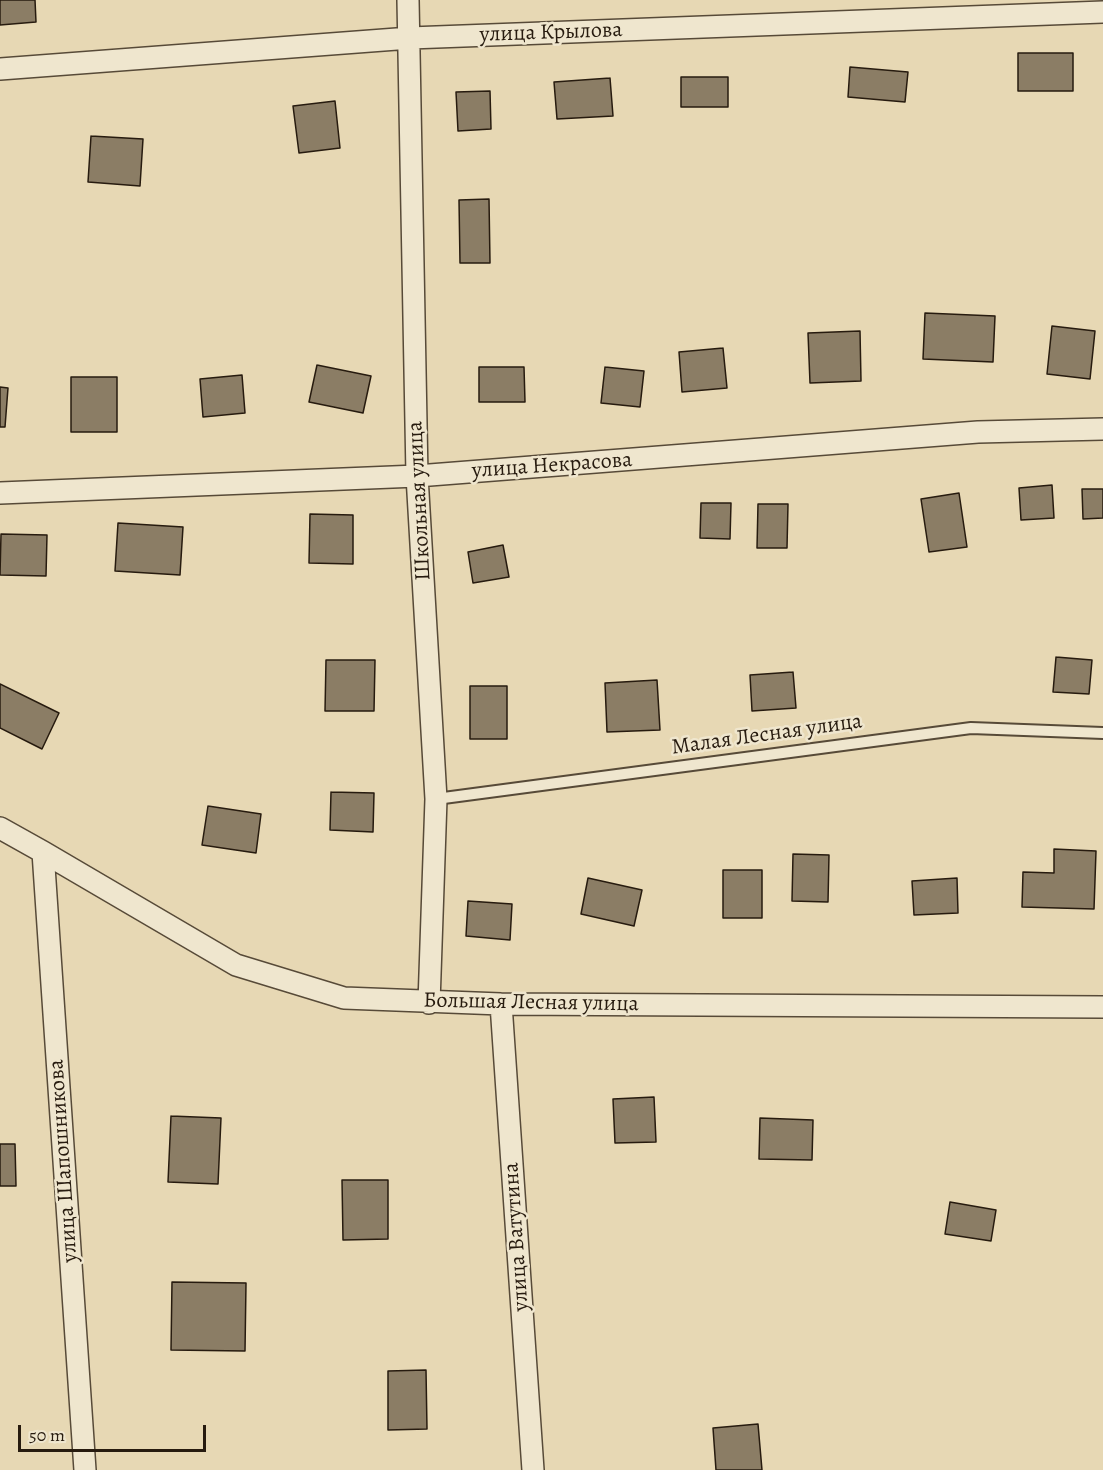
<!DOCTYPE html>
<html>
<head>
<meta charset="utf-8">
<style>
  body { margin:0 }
  #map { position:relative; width:1103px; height:1470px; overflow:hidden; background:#e7d8b4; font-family:Alegreya,serif }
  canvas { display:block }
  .scale { position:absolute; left:18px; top:1425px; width:188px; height:27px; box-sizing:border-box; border:3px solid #271b0f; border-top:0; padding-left:8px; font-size:18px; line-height:21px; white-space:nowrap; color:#271b0f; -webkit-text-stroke:4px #efe6ce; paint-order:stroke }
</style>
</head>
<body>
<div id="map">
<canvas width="1103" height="1470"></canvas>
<div class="scale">50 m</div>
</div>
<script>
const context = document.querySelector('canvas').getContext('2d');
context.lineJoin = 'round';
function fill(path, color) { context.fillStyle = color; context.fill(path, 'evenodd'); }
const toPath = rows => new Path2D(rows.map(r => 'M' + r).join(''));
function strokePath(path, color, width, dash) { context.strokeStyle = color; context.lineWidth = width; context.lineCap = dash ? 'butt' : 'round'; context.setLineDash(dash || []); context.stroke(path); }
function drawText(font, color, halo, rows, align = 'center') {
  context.font = font + ' Alegreya,serif'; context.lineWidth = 5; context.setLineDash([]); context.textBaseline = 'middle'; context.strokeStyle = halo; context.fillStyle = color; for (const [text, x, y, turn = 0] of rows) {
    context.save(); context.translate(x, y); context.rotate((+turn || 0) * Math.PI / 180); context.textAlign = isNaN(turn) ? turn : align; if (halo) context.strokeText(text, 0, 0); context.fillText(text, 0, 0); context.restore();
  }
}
const building = toPath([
  [0,0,35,0,36,22,0,25,0,0],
  [1018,53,1073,53,1073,91,1018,91,1018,53],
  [850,67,908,72,905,102,848,97,850,67],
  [681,77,728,77,728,107,681,107,681,77],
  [610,78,613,116,557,119,554,82,610,78],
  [490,91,491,129,458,131,456,92,490,91],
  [335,101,340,148,299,153,293,106,335,101],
  [91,136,143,139,140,186,88,182,91,136],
  [489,199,490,263,460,263,459,200,489,199],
  [925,313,995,316,993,362,923,359,925,313],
  [1052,326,1095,331,1090,379,1047,374,1052,326],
  [860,331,861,381,810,383,808,333,860,331],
  [723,348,727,388,682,392,679,352,723,348],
  [317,365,371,376,363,413,309,402,317,365],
  [479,367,524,367,525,402,479,402,479,367],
  [605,367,644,371,640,407,601,403,605,367],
  [242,375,245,413,203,417,200,379,242,375],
  [71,377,117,377,117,432,71,432,71,377],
  [0,387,8,388,5,427,0,427,0,387],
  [1052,485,1054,518,1021,520,1019,488,1052,485],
  [1082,489,1103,489,1103,518,1083,519,1082,489],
  [959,493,967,547,929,552,921,499,959,493],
  [701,503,731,503,730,539,700,538,701,503],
  [758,504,788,504,787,548,757,548,758,504],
  [310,514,353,515,353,564,309,563,310,514],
  [118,523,183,527,180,575,115,571,118,523],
  [1,534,47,535,46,576,0,575,1,534],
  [503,545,509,577,473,583,468,552,503,545],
  [1056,657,1092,660,1089,694,1053,692,1056,657],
  [326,660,375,660,374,711,325,711,326,660],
  [793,672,796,708,752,711,750,675,793,672],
  [657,680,660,730,607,732,605,683,657,680],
  [0,684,59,713,42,749,0,728,0,684],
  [470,686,507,686,507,739,470,739,470,686],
  [331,792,374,793,373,832,330,830,331,792],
  [208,806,261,814,256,853,202,845,208,806],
  [1054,849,1096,851,1094,909,1022,907,1023,872,1054,873,1054,849],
  [793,854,829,855,828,902,792,901,793,854],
  [723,870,762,870,762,918,723,918,723,870],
  [588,878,642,890,634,926,581,914,588,878],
  [957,878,958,913,914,915,912,881,957,878],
  [468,901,512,904,510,940,466,936,468,901],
  [654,1097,656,1142,615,1143,613,1099,654,1097],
  [171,1116,221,1118,218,1184,168,1182,171,1116],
  [760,1118,813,1120,812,1160,759,1159,760,1118],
  [0,1144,15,1144,16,1186,0,1186,0,1144],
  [342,1180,388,1180,388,1239,343,1240,342,1180],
  [950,1202,996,1210,991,1241,945,1234,950,1202],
  [172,1282,246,1283,245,1351,171,1350,172,1282],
  [426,1370,427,1429,388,1430,388,1371,426,1370],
  [758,1424,762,1470,716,1470,713,1428,758,1424]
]);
fill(building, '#8b7d65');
strokePath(building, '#271b0f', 1.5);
const lane = toPath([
  [436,799,971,728,1103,733]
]);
const street = toPath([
  [408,0,417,476,436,799,429,1003],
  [0,69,410,38,1103,12],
  [0,493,417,476,978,432,1103,429],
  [0,828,43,852,236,965,344,998,501,1004,1103,1007],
  [43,852,85,1470],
  [501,1004,533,1470]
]);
strokePath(lane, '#574a38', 14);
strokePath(street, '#574a38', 24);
strokePath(lane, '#efe6ce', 10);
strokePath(street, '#efe6ce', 21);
drawText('22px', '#271b0f', '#efe6ce', [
  ["улица Крылова",551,33,-2],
  ["улица Некрасова",552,466,-4],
  ["Школьная улица",420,501,-93],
  ["Малая Лесная улица",767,735,-8],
  ["Большая Лесная улица",531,1003,1],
  ["улица Шапошникова",64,1161,-94],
  ["улица Ватутина",517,1237,-94]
]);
</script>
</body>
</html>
